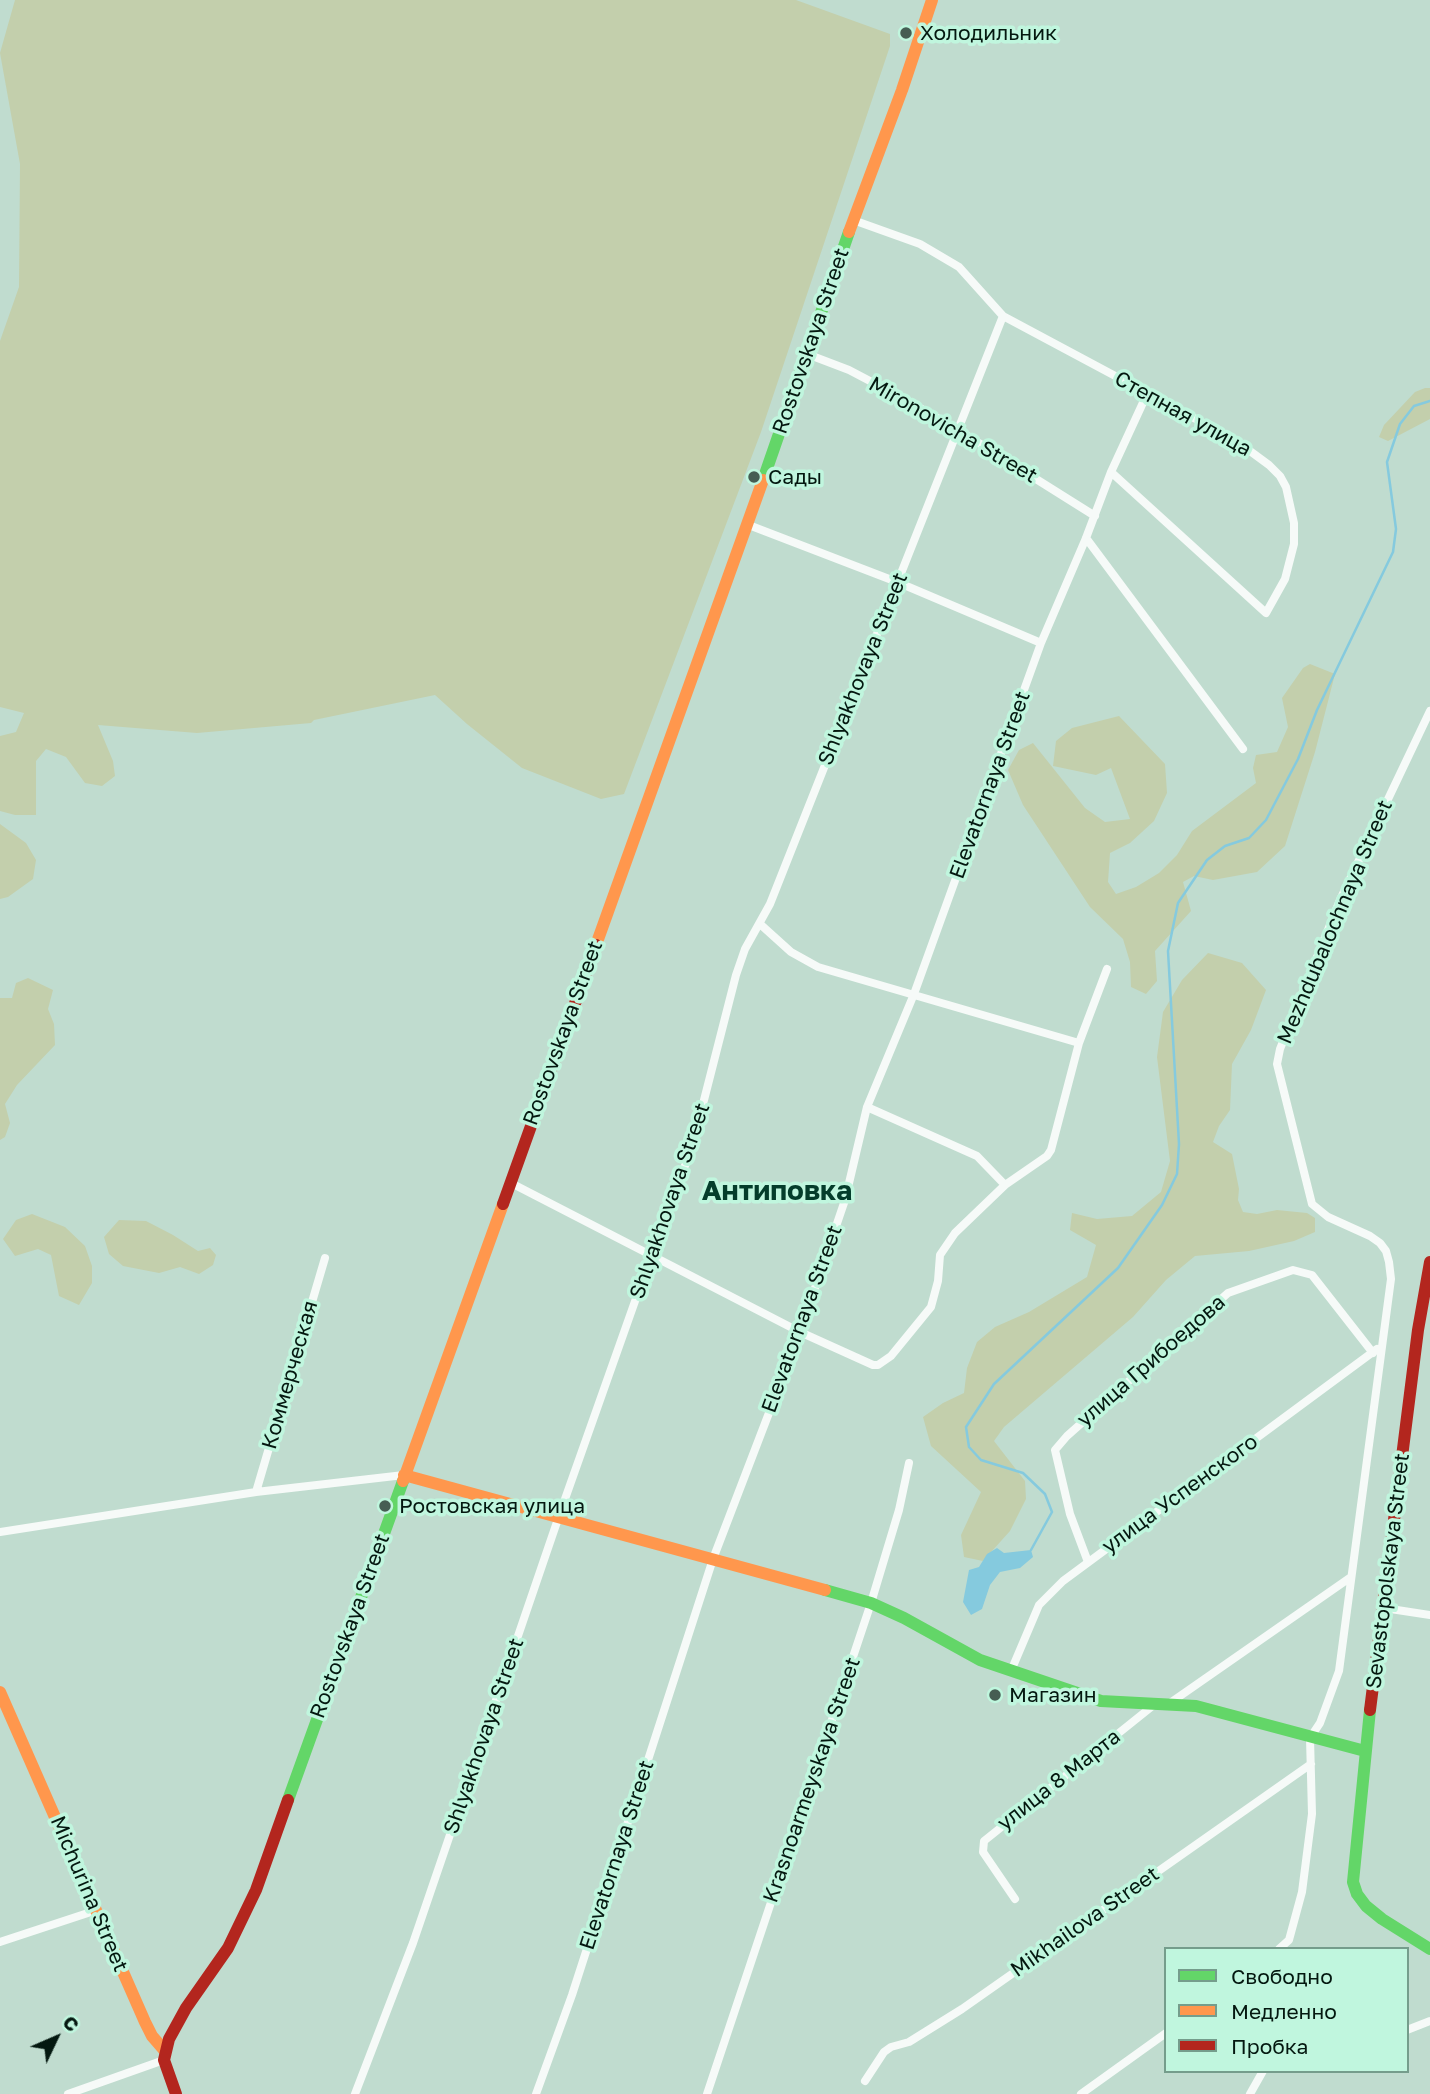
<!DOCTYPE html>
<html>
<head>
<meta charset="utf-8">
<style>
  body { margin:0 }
  #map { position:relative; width:1430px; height:2094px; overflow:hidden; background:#c0dccf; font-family:"Golos Text",sans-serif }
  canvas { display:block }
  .legend { position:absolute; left:1164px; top:1947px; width:245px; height:126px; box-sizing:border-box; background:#c0f6de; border:2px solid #759d8c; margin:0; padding:9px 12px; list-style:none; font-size:21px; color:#041810 }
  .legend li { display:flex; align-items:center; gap:14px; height:35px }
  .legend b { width:35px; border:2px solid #759d8c }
  .north { position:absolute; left:21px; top:2003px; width:70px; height:70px; -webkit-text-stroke:5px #c0f6de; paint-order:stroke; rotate:46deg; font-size:19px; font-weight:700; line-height:28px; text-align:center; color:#041810 }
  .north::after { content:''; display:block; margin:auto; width:24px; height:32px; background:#041810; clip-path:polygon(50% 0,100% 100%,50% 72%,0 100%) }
</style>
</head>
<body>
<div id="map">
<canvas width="1430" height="2094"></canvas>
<ul class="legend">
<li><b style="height:9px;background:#63d668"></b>Свободно</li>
<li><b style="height:9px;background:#ff974d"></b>Медленно</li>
<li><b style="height:9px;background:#b3261e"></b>Пробка</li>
</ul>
<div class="north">С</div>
</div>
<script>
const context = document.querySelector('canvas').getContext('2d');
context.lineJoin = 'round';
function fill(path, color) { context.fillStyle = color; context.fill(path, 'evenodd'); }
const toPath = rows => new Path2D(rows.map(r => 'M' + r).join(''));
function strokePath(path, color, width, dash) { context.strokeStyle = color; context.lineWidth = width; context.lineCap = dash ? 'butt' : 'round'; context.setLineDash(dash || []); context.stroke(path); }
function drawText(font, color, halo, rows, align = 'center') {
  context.font = font + ' "Golos Text",sans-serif'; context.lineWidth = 7; context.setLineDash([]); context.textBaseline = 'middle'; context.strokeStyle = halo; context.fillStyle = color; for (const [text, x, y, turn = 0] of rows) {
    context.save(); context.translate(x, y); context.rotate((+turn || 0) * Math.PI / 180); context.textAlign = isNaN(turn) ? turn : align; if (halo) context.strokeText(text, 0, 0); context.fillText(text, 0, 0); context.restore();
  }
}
fill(toPath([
  [15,0,796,0,890,34,890,46,761,432,624,794,601,799,522,768,467,724,435,695,314,720,311,723,197,733,98,725,113,761,115,776,102,786,85,783,66,757,46,749,36,761,36,815,15,815,0,811,0,736,16,732,24,713,0,707,0,341,19,287,20,164,0,53],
  [1425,388,1430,388,1430,419,1388,441,1379,437,1384,425,1415,392],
  [1310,664,1335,674,1315,752,1285,846,1257,872,1213,880,1194,876,1183,882,1191,911,1155,951,1157,981,1146,994,1131,987,1130,962,1123,939,1090,907,1023,805,1008,770,1019,750,1033,743,1085,808,1105,822,1130,819,1111,768,1096,775,1053,766,1056,741,1072,728,1119,716,1165,764,1167,793,1154,821,1130,843,1110,853,1108,882,1116,894,1136,887,1159,873,1177,855,1192,831,1256,783,1253,768,1256,755,1277,752,1288,727,1282,698,1303,668],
  [0,824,26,843,36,860,33,879,8,897,0,899],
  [1208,953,1242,963,1266,990,1251,1030,1232,1064,1230,1110,1219,1126,1213,1142,1232,1154,1239,1189,1238,1200,1243,1212,1257,1214,1277,1210,1307,1213,1315,1218,1315,1232,1294,1241,1249,1251,1195,1256,1166,1280,1133,1317,1004,1427,994,1441,1025,1481,1026,1499,1010,1531,983,1561,964,1557,961,1535,981,1492,931,1446,923,1417,943,1403,964,1393,967,1368,977,1342,995,1327,1029,1312,1087,1277,1096,1245,1070,1230,1072,1213,1097,1219,1132,1216,1161,1192,1170,1161,1157,1057,1163,1012,1182,980],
  [28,978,53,990,48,1009,54,1024,55,1045,17,1085,5,1104,10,1123,5,1137,0,1140,0,998,12,998,16,983],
  [32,1214,65,1227,85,1246,92,1266,92,1283,79,1305,59,1296,51,1255,38,1249,15,1256,3,1239,16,1220],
  [119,1220,146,1221,173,1235,198,1251,210,1248,216,1255,213,1265,199,1274,180,1267,159,1273,123,1266,109,1254,104,1237]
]), '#c3cfac');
fill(toPath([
  [997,1548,1004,1553,1031,1550,1033,1557,1020,1568,1000,1572,990,1585,982,1609,971,1615,963,1602,969,1570,979,1567,987,1554]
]), '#85cade');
strokePath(toPath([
  [1031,1550,1052,1512,1045,1494,1023,1473,981,1460,969,1447,966,1427,994,1384,1118,1268,1162,1205,1177,1174,1179,1144,1168,951,1178,903,1207,860,1225,846,1249,838,1266,820,1298,759,1317,710,1393,552,1396,529,1387,462,1400,424,1414,406,1430,401]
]), '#85cade', 2.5);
strokePath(toPath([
  [853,220,920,244,959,267,1003,316,1235,440,1269,465,1280,476,1286,487,1294,523,1294,544,1285,579,1266,613,1111,472],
  [807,354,849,370,906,400,958,430,1095,516],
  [746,524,897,582,1041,643],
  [1086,538,1243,749],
  [760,924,791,952,818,967,1079,1043],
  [867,1107,977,1156,1005,1185],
  [509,1182,800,1332,873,1365,878,1365,891,1356,931,1307,938,1281,940,1255,955,1233,1005,1185,1047,1156,1051,1150,1079,1043,1107,969],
  [256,1492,325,1258],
  [0,1532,256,1492,404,1475],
  [1088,1562,1070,1514,1055,1450,1067,1436,1228,1293,1293,1270,1312,1275,1373,1353],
  [1384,1608,1430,1615],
  [1011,1671,1039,1605,1063,1581,1377,1349],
  [1170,1703,1351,1577],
  [1015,1899,983,1852,984,1841,1155,1704],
  [0,1942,97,1910],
  [1279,1949,1289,1940,1302,1892,1312,1814,1310,1738,1320,1723,1339,1671,1391,1279,1389,1262,1386,1251,1380,1243,1370,1236,1328,1217,1312,1204,1277,1064,1280,1049,1340,900,1430,711],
  [1407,2030,1430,2021],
  [865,2081,884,2052,891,2047,909,2042,962,2009,1311,1764],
  [68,2094,164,2060],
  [355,2094,413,1943,559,1516,651,1256,692,1147,736,975,745,949,770,904,1003,316],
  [536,2094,572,1995,713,1559,800,1332,845,1200,867,1107,914,994,1041,643,1086,538,1111,472,1147,394],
  [707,2094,871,1603,899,1510,909,1463],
  [1081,2094,1166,2033],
  [1250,2094,1263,2071]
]), '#f6faf8', 8);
strokePath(toPath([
  [763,480,849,232],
  [825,1590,871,1603,904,1618,980,1660,1101,1701,1196,1706,1365,1751],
  [1370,1710,1353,1882,1357,1894,1366,1906,1382,1919,1430,1949],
  [288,1800,403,1481]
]), '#63d668', 12);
strokePath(toPath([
  [849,232,902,90,932,0],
  [596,945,763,480],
  [404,1475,825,1590],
  [403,1481,503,1204],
  [0,1692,145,2022,152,2036,165,2051]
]), '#ff974d', 12);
strokePath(toPath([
  [503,1204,596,945],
  [1370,1710,1418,1330,1430,1262],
  [176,2094,164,2060,169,2039,186,2008,228,1948,256,1890,288,1800]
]), '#b3261e', 12);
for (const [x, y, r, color] of [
  [906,33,7,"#465d53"],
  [754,477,7,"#465d53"],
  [385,1506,7,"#465d53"],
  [995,1695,7,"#465d53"]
]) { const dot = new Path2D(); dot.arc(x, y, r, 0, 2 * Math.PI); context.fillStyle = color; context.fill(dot); strokePath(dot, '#c0f6de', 2.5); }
drawText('21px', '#041810', '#c0f6de', [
  ["Холодильник",920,33],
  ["Сады",768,477],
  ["Ростовская улица",399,1506],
  ["Магазин",1009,1695]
], 'left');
drawText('21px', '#041810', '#c0f6de', [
  ["Rostovskaya Street",811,341,-71],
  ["Степная улица",1183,414,29],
  ["Mironovicha Street",953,430,30],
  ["Shlyakhovaya Street",863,669,-68],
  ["Elevatornaya Street",990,785,-70],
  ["Mezhdubalochnaya Street",1335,922,-67],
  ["Rostovskaya Street",563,1033,-70],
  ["Shlyakhovaya Street",670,1201,-71],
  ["Elevatornaya Street",802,1319,-70],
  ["улица Грибоедова",1151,1361,-41],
  ["Коммерческая",290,1375,-74],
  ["улица Успенского",1180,1494,-36],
  ["Sevastopolskaya Street",1388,1571,-83],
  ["Rostovskaya Street",350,1626,-70],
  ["Shlyakhovaya Street",484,1736,-71],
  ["Krasnoarmeyskaya Street",812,1780,-71],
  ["улица 8 Марта",1059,1780,-38],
  ["Elevatornaya Street",617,1855,-72],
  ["Michurina Street",89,1894,67],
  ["Mikhailova Street",1085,1922,-35]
]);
drawText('bold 28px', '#043d2b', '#c0f6de', [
  ["Антиповка",777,1191]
]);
</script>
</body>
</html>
